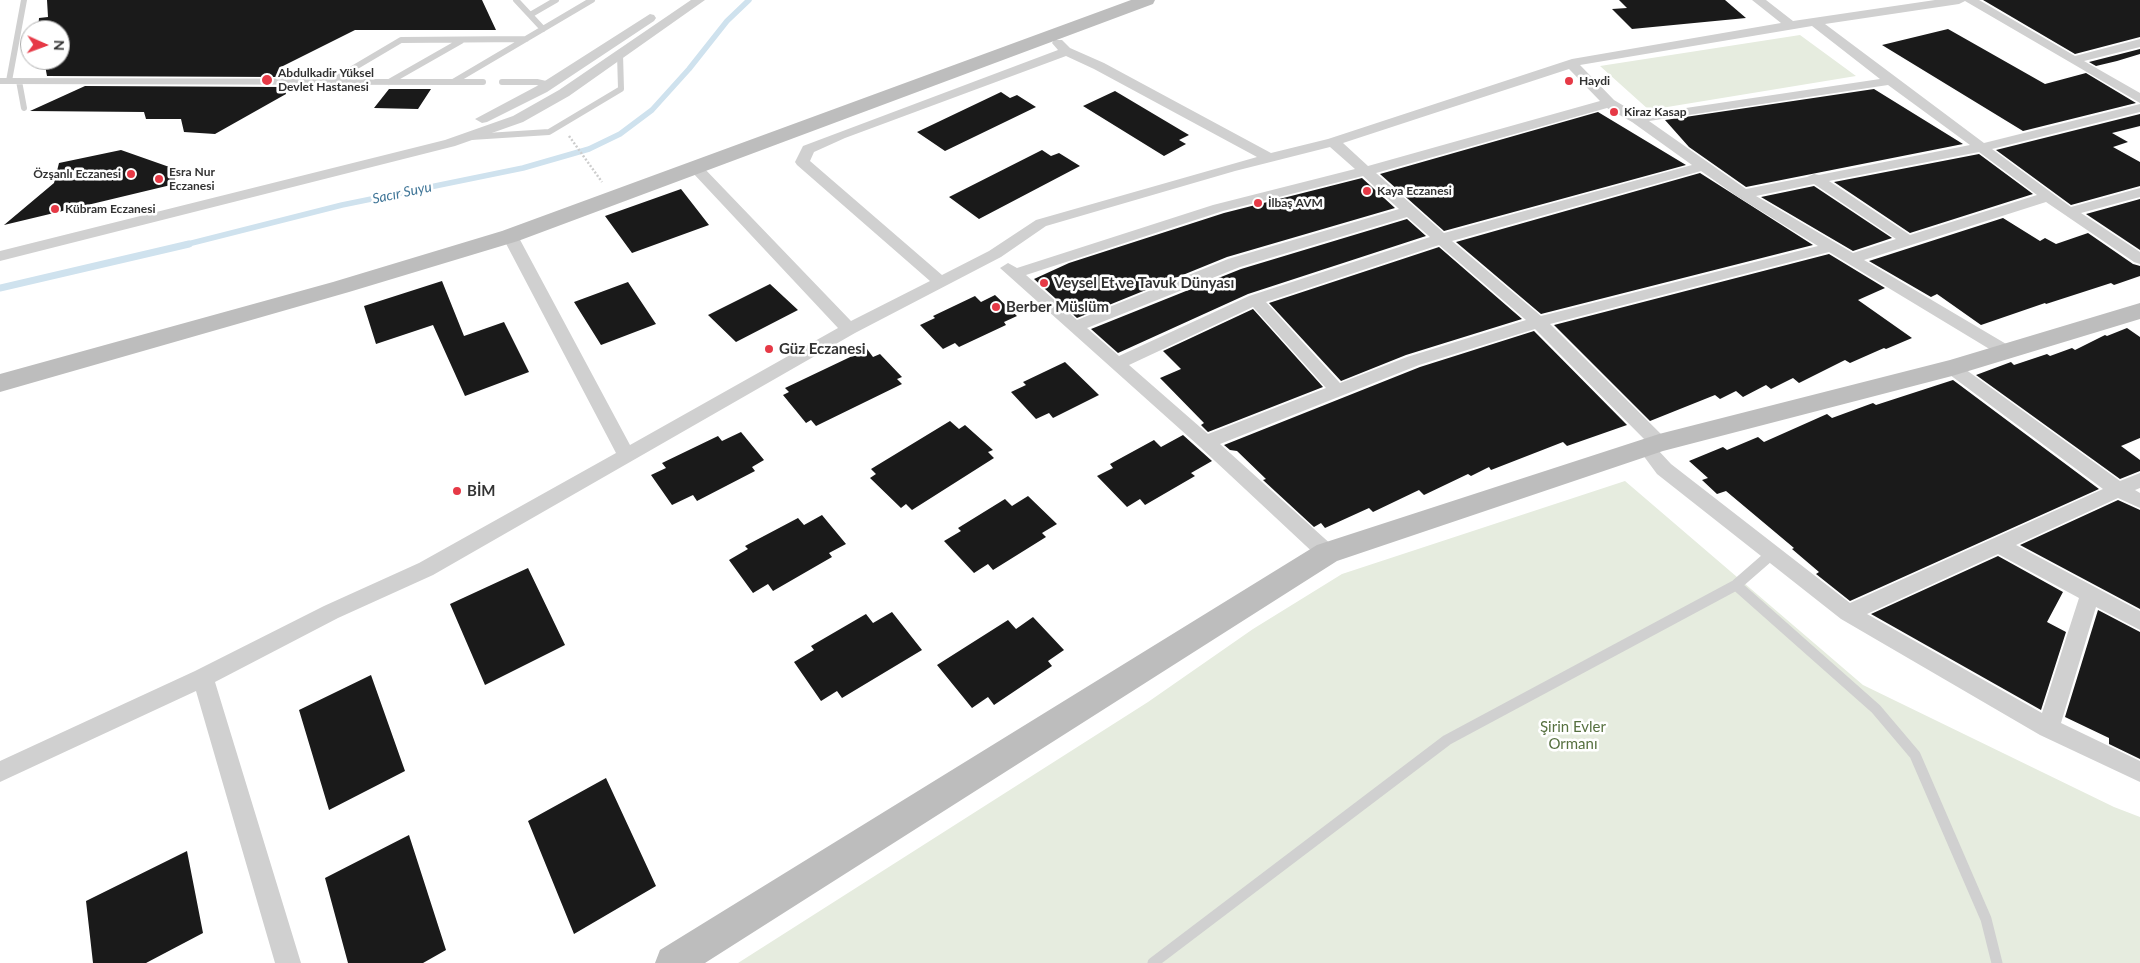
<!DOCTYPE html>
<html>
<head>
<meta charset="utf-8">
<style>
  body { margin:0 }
  #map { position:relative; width:2140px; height:963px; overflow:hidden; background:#fff; font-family:Lato,sans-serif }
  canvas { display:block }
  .north { position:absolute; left:20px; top:20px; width:50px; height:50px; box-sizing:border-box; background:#fff; border:1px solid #adadad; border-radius:50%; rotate:92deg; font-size:14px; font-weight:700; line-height:20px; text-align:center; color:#333 }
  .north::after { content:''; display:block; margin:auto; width:18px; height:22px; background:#e63946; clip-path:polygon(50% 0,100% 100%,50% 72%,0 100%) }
</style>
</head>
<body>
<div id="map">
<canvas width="2140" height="963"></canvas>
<div class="north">N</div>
</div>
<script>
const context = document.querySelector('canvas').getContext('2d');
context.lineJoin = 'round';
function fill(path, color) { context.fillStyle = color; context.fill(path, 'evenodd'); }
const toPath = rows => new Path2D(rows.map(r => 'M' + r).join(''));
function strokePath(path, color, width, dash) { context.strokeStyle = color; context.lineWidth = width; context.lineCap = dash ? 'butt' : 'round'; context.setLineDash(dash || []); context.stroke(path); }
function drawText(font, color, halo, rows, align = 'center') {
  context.font = font + ' Lato,sans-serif'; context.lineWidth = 5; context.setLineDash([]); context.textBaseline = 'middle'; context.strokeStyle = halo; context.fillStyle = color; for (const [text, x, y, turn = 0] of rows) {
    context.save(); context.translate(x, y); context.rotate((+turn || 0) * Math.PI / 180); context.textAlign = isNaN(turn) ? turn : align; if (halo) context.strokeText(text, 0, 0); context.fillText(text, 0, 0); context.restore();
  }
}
fill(toPath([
  [1800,35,1856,76,1649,110,1600,66],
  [1625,481,1863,685,2114,807,2140,817,2140,963,738,963,1148,702,1253,629,1342,574]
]), '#e6ecdf');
strokePath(toPath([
  [184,245,342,205,523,168,589,149,620,134,652,110,689,69,727,21,749,0]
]), '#cfe2ee', 5.5);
strokePath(toPath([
  [0,288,189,244]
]), '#cfe2ee', 7);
fill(toPath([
  [47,0,482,0,496,30,355,30,279,68,281,77,47,76,44,60,60,60,60,30,38,30,39,18,48,17],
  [1619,0,1725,0,1746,18,1632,29,1612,9,1627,8],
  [1983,0,2140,0,2140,37,2075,54],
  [1948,29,2045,84,2086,73,2136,103,2023,131,1882,45],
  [2140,49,2140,54,2117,61,2096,66,2089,62],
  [85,86,284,87,286,94,215,134,184,132,181,119,146,119,144,112,30,111],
  [389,89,431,89,418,109,374,108],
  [1874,89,1963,144,1746,187,1689,147,1665,120],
  [1115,91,1189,135,1179,140,1186,144,1164,156,1083,106],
  [1001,92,1010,98,1017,95,1036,107,945,151,917,132],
  [1598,112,1686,165,1444,231,1380,174],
  [2140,114,2140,126,2112,133,2128,142,2113,147,2140,162,2140,186,2071,205,1996,150],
  [121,150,175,169,175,184,4,225,54,183,59,163],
  [1042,150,1051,156,1059,153,1080,166,979,219,949,197],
  [1979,154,2033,194,1910,233,1834,182],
  [1700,173,1813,245,1541,314,1456,242],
  [1362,178,1395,208,1227,257,1077,318,1034,279,1069,263,1224,213],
  [1814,186,1892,238,1853,251,1761,197],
  [681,189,709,225,632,253,605,216],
  [2140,199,2140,250,2086,214],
  [2003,218,2040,241,2045,238,2056,244,2088,233,2133,264,2140,266,2140,276,2114,285,2111,283,2046,304,2045,303,1981,325,1937,294,1931,297,1869,261],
  [1407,219,1426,236,1248,294,1118,353,1091,329,1241,269],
  [1439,247,1522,319,1406,355,1341,381,1269,303],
  [1829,254,1885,288,1858,300,1912,338,1886,349,1884,348,1850,363,1845,360,1799,383,1793,378,1771,389,1766,385,1743,397,1736,391,1720,399,1715,395,1650,421,1554,325],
  [442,281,464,336,504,322,529,372,465,396,433,325,376,344,364,306],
  [628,282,656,324,601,345,574,302],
  [770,284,798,310,736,342,708,315],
  [995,295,1017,316,1004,322,1006,325,959,347,955,343,943,349,920,325,935,318,933,316,975,296,981,302],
  [1253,309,1323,387,1208,432,1201,425,1204,423,1160,378,1181,369,1163,351],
  [2127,328,2140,337,2140,438,2121,446,2140,460,2140,471,2120,479,1976,375,2011,362,2014,365,2047,354,2050,356,2072,348,2075,350,2105,335,2107,336],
  [1534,331,1627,425,1567,446,1563,442,1491,470,1489,467,1471,476,1468,474,1424,495,1419,490,1373,512,1369,508,1325,528,1321,523,1314,527,1263,480,1266,479,1237,451,1230,450,1224,445,1420,367],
  [867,349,873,357,880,354,902,377,897,379,902,384,816,426,811,420,806,423,783,395,789,392,785,388],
  [1065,362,1099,395,1053,418,1049,413,1036,419,1011,392,1026,385,1023,382],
  [1953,380,2099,489,1850,601,1816,574,1819,572,1792,549,1794,548,1726,491,1717,494,1702,480,1708,478,1689,461,1723,447,1727,450,1758,437,1764,442,1827,414,1832,418,1873,403,1876,405],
  [950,421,959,429,965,425,993,450,988,452,994,458,912,510,906,504,901,508,870,478,876,474,871,469],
  [741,432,764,460,752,467,755,471,697,501,693,495,672,505,651,475,666,468,662,463,718,436,722,441],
  [1183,435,1212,461,1191,473,1195,476,1145,505,1140,499,1127,507,1097,476,1113,468,1110,464,1154,440,1161,447],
  [1028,496,1057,524,1042,533,1046,537,993,570,988,564,974,573,944,541,961,531,958,528,1005,499,1012,506],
  [2118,500,2140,510,2140,609,2020,545],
  [822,515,846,544,829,553,832,557,773,591,768,584,753,593,729,560,748,549,745,546,798,518,804,525],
  [1998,556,2063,592,2047,622,2066,632,2041,710,1871,614],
  [528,568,565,645,485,685,450,604],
  [2098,610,2140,632,2140,759,2109,744,2109,738,2065,717],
  [892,612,922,650,842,698,837,691,821,701,794,662,814,650,811,646,866,614,873,623],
  [1033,617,1064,650,1048,661,1052,666,994,705,988,697,972,708,937,665,1008,620,1016,629],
  [371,675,405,771,329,810,299,710],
  [606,778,656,886,574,934,528,821],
  [409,835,446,950,423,963,348,963,325,878],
  [187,851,203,933,146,963,93,963,86,901]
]), '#1a1a1a');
strokePath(toPath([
  [569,136,602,182]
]), '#cdcdcd', 2.5, [2, 2]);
strokePath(toPath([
  [516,0,543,29],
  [530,15,556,0],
  [0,81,453,82,592,0],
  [9,81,24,0],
  [19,81,24,108],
  [330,82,401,40,526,39],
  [389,82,461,41],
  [453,82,483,82],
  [502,82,537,82,550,85],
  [471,137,549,132,621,89,620,54]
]), '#d0d0d0', 6);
strokePath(toPath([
  [1765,560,1772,554]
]), '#d0d0d0', 8);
strokePath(toPath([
  [1736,585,1876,709,1915,755,1986,919,1997,963],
  [1153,963,1447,740,1736,585,1767,558]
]), '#d0d0d0', 11);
fill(toPath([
  [691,0,705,0,569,96,523,122,455,146,0,261,0,251,445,140,513,116,559,90,691,0],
  [1752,0,1766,0,1793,21,1935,0,1979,0,2075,56,2140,39,2140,47,2084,61,2140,93,2140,103,1965,1,1959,4,1825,24,1984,143,2140,104,2140,112,1992,149,2071,207,2140,188,2140,197,2081,213,2140,252,2140,264,2134,262,2046,202,1864,260,2013,348,2015,352,2013,356,2001,356,1829,252,1550,324,1665,438,1668,443,1665,448,1658,450,1671,464,1850,603,2103,489,1946,372,1943,368,1946,364,1958,364,2120,481,2140,473,2140,488,2135,490,2140,493,2140,508,2118,498,2016,545,2140,611,2140,630,2096,607,2061,723,2140,761,2140,782,2040,735,1841,619,1657,474,1637,447,1640,442,1645,440,1535,329,1419,365,1220,444,1334,547,1337,553,1334,559,1327,561,1320,559,1200,447,1000,268,1008,263,1017,268,1213,205,1355,169,1330,147,1235,171,1046,226,1001,257,855,333,433,575,338,618,215,682,301,963,275,963,196,691,0,782,0,761,195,671,324,606,419,563,616,453,502,236,505,233,515,233,518,236,630,445,838,328,692,172,690,169,692,166,702,166,851,321,930,281,797,165,795,162,803,146,1058,50,1052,43,1054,40,1062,40,1070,48,1104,63,1271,153,1328,139,1572,59,1781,23,1752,0],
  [1812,26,1880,79,1639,115,1614,100,1580,65,1812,26],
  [1066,56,1094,69,1257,157,1036,220,989,251,942,275,810,161,814,152,845,138,1066,56],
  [1569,69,1600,101,1368,166,1343,143,1569,69],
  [1888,85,1970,145,1819,175,1814,174,1807,177,1746,189,1649,121,1888,85],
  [1607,108,1632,122,1692,165,1444,233,1376,173,1607,108],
  [1979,152,2037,195,1910,235,1829,181,1979,152],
  [1701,171,1738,197,1818,246,1541,316,1452,241,1701,171],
  [1363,176,1399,209,1228,259,1077,320,1026,275,1223,211,1363,176],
  [1814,184,1896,239,1853,253,1756,196,1814,184],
  [1407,217,1430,237,1249,296,1119,356,1087,328,1240,267,1407,217],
  [1439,245,1526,320,1407,357,1340,383,1266,302,1439,245],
  [1253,307,1326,388,1208,434,1129,365,1253,307],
  [1998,554,2079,598,2042,713,1867,614,1998,554],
  [650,14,654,15,656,18,654,21,547,92,487,122,482,123,475,119,537,86,650,14]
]), '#d0d0d0');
fill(toPath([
  [1131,0,1155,0,1153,4,518,241,349,292,0,392,0,374,333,282,502,231,1131,0],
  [2140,303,2140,319,1952,376,1663,451,1337,561,705,963,655,963,660,950,1317,545,1659,434,1950,360,2140,303]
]), '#bdbdbd');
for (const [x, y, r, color] of [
  [267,80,6,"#e63946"],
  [1569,81,5,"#e63946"],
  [1614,112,5,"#e63946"],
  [131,174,5,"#e63946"],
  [159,179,5,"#e63946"],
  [1367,191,5,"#e63946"],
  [1258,203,5,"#e63946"],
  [55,209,5,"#e63946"],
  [1044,283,5,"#e63946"],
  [996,307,5,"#e63946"],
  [769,349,5,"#e63946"],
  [457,491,5,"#e63946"]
]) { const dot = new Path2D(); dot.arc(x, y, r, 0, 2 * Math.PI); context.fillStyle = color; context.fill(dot); strokePath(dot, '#fff', 2); }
drawText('bold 12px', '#333', '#fff', [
  ["Abdulkadir Yüksel",278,73],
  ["Devlet Hastanesi",278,87],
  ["Haydi",1579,81],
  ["Kiraz Kasap",1624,112],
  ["Esra Nur",169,172],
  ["Eczanesi",169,186],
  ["Özşanlı Eczanesi",121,174,"right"],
  ["Kaya Eczanesi",1377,191],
  ["İlbaş AVM",1268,203],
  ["Kübram Eczanesi",65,209]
], 'left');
drawText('italic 14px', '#3f7597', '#fff', [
  ["Sacır Suyu",402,193,-12]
]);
drawText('bold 15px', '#333', '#fff', [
  ["Veysel Et ve Tavuk Dünyası",1054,283],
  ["Berber Müslüm",1006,307],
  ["Güz Eczanesi",779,349],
  ["BİM",467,491]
], 'left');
drawText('15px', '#56703f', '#fff', [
  ["Şirin Evler",1573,727],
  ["Ormanı",1573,744]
]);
</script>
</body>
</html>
